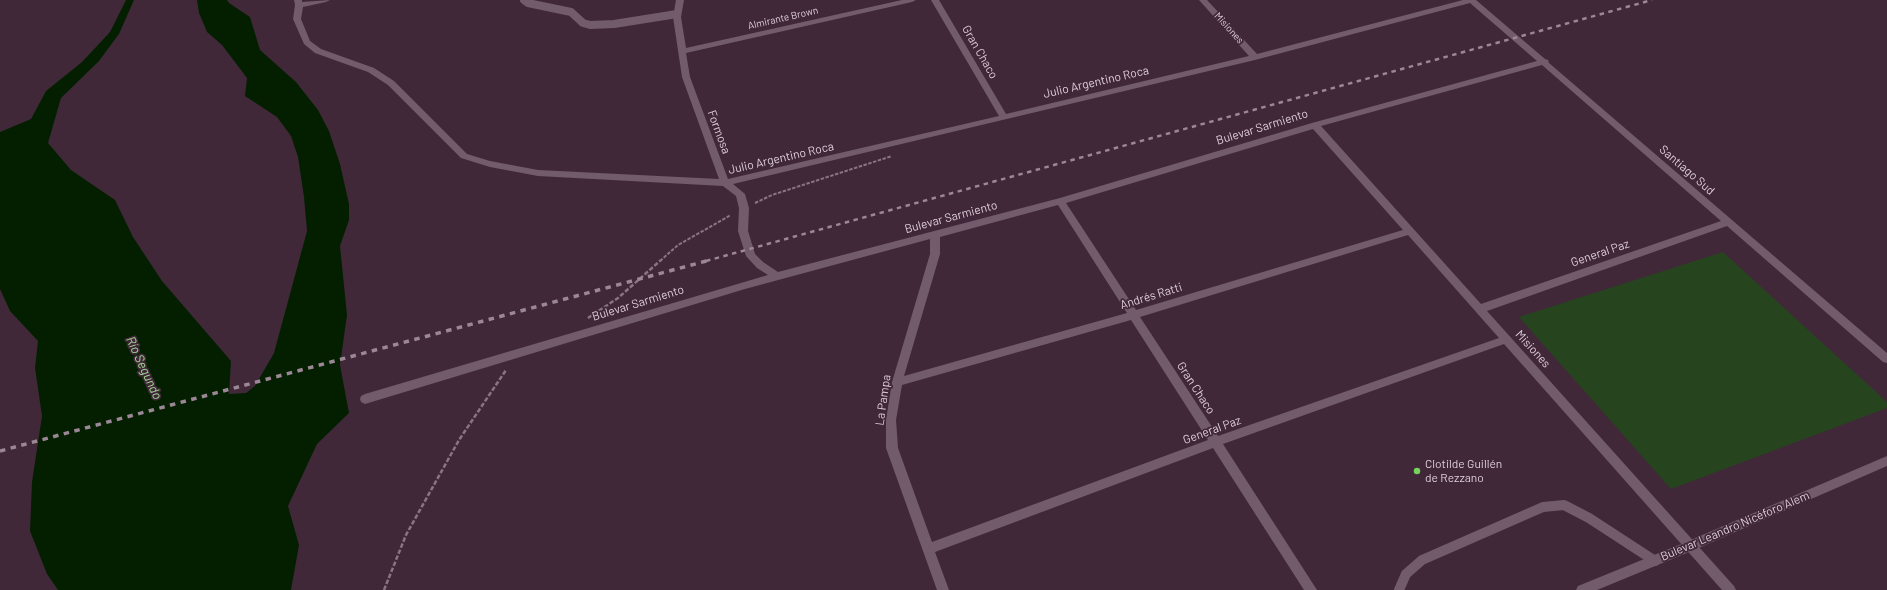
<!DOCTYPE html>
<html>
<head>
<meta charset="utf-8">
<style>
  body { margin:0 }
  canvas { display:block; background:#402839 }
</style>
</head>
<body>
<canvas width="1887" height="590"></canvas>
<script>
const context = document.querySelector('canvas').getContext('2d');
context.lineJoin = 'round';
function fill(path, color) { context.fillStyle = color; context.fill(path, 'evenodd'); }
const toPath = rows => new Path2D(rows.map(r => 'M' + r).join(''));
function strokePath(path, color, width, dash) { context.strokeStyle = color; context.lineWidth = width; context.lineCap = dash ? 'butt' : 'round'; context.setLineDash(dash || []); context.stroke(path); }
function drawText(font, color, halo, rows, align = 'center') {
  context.font = font + ' Barlow,sans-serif'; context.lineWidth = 3.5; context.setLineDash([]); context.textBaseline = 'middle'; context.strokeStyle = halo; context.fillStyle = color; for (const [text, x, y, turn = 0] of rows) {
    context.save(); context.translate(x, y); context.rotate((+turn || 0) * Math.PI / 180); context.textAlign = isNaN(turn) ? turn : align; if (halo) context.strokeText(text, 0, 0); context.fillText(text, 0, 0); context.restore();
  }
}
fill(toPath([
  [1723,252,1887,402,1887,408,1671,489,1519,317]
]), '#26441e');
fill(toPath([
  [126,0,134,0,119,34,99,61,61,98,48,143,71,170,115,200,133,237,162,281,231,361,229,394,246,393,255,386,274,353,307,231,304,197,298,157,291,136,277,117,245,96,247,78,222,45,207,32,199,13,197,0,227,0,229,3,250,17,260,50,296,82,318,110,329,131,340,164,349,204,349,220,340,246,347,315,340,365,349,413,317,444,288,506,299,545,291,590,58,590,47,574,30,531,32,482,42,416,35,368,38,341,10,311,0,289,0,132,31,119,46,91,82,62,110,32]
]), '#041f00');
strokePath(toPath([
  [755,203,772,195,892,156],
  [660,261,678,245,731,215]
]), '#897482', 2, [3.5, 1.5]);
strokePath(toPath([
  [588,318,618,298,661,260],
  [384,590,406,535,459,440,506,370]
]), '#897482', 2.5, [4.5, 2]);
strokePath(toPath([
  [524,0,528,3,571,12,583,23,590,25,614,24,677,14]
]), '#725b6b', 8);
strokePath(toPath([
  [1399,590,1406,574,1422,560,1543,507,1564,505,1589,518,1655,561]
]), '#725b6b', 10);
fill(toPath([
  [294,0,302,0,302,2,330,0,326,2,303,7,301,19,310,41,321,49,374,68,394,81,467,154,490,161,538,170,719,179,682,77,673,17,676,0,684,0,681,17,686,48,902,0,916,0,912,2,686,53,690,77,728,179,999,116,931,0,939,0,1006,114,1249,56,1199,0,1207,0,1257,54,1463,0,1476,0,1545,59,1548,60,1549,63,1887,353,1887,363,1883,362,1727,226,1487,311,1734,586,1736,590,1722,590,1504,344,1223,444,1317,590,1304,590,1213,448,935,552,949,590,937,590,886,448,886,420,892,382,930,254,930,239,745,289,365,404,361,402,360,399,361,396,365,394,768,275,757,268,746,256,738,231,739,208,736,196,723,186,538,176,490,167,461,158,388,85,368,72,315,53,304,44,293,19,295,5,294,0],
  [1470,3,1537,61,1312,123,1060,198,778,272,763,262,755,254,748,231,749,208,745,194,733,184,1255,60,1470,3],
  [1542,65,1721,221,1481,304,1321,126,1542,65],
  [1313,129,1403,230,1136,310,1066,203,1313,129],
  [1058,205,1127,313,904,376,940,254,940,237,1058,205],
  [1408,235,1499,338,1218,436,1140,317,1408,235],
  [1131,320,1208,440,932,542,898,448,896,420,902,385,1131,320]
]), '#725b6b');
fill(toPath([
  [1887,456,1887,466,1694,550,1597,590,1576,590,1578,586,1686,542,1887,456]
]), '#725b6b');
strokePath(toPath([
  [706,261,1652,0]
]), '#9b8795', 2.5, [4.5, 4.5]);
strokePath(toPath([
  [0,451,710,260]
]), '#9b8795', 3.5, [5.5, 5.5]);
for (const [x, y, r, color] of [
  [1417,471,4,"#75d25b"]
]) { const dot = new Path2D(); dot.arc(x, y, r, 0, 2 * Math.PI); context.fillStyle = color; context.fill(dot); strokePath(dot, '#402839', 1.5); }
drawText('10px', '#deced9', '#402839', [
  ["Almirante Brown",783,18,-13],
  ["Misiones",1229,28,48]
]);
drawText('12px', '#deced9', '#402839', [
  ["Gran Chaco",980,52,60],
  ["Julio Argentino Roca",1096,82,-13],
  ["Bulevar Sarmiento",1262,127,-17],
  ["Formosa",719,132,70],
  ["Julio Argentino Roca",781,158,-13],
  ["Santiago Sud",1687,170,41],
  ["Bulevar Sarmiento",951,217,-15],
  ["General Paz",1600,253,-19],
  ["Andrés Ratti",1151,296,-17],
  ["Bulevar Sarmiento",638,303,-17],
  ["Misiones",1533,349,48],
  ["Gran Chaco",1196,388,57],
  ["La Pampa",883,400,-82],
  ["General Paz",1212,430,-20],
  ["Bulevar Leandro Nicéforo Alem",1735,526,-23]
]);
drawText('12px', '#deced9', '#402839', [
  ["Clotilde Guillén",1425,464],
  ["de Rezzano",1425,478]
], 'left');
drawText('italic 13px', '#a1da92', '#402839', [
  ["Río Segundo",144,368,65]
]);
</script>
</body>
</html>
